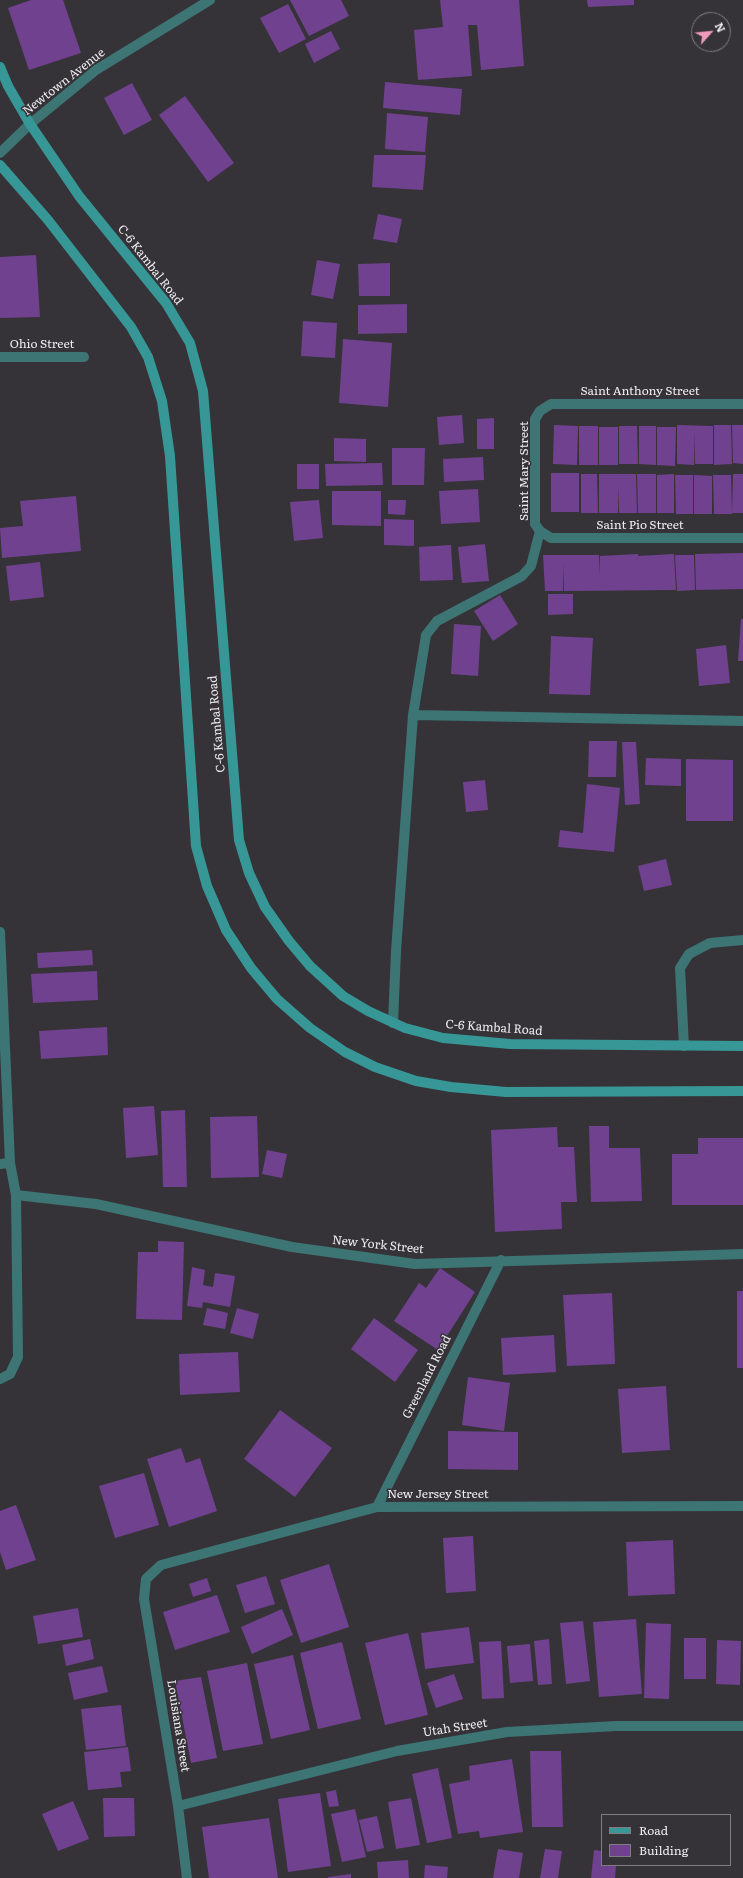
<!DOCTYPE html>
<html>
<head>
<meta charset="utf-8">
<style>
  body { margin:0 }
  #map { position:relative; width:743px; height:1878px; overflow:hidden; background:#363338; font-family:Literata,serif }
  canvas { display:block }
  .legend { position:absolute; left:601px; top:1814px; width:130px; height:52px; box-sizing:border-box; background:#363338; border:1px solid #7f7d81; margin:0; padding:5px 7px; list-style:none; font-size:12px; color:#edebef }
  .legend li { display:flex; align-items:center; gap:8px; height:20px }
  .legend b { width:20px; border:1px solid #7f7d81 }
  .north { position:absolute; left:691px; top:12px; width:40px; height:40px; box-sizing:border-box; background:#363338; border:1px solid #7f7d81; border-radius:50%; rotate:63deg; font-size:11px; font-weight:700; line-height:16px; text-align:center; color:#edebef }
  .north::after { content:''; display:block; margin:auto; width:14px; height:18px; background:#ef9ab8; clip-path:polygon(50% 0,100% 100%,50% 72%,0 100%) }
</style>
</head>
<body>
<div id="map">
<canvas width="743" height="1878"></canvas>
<ul class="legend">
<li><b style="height:5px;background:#379797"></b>Road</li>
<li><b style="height:11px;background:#70418f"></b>Building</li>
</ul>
<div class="north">N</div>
</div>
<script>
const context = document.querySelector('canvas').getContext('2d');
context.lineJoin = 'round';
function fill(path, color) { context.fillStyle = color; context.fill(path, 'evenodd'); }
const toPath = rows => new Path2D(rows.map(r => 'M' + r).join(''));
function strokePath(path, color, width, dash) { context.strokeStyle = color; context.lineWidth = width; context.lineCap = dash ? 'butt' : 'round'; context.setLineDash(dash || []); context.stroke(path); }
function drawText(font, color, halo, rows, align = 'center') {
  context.font = font + ' Literata,serif'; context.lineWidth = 3; context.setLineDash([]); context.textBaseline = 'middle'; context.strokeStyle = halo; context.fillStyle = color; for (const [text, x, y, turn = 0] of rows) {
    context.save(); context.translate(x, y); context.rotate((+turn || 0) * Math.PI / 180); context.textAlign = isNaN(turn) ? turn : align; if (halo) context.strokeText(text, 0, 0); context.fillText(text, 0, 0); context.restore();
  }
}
fill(toPath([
  [31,0,63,0,81,53,29,70,8,8],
  [290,0,341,0,349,16,309,36],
  [440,0,519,0,524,66,481,70,477,25,468,25,472,76,418,80,414,30,443,27],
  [587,0,634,0,634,5,588,7],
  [288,4,306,39,279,53,260,18],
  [331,31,340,49,314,63,305,44],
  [385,82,462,89,460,115,383,108],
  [132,83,152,120,124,135,104,98],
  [185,96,234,163,208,182,159,115],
  [387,113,428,117,425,152,385,149],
  [374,155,426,155,423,190,372,187],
  [378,214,402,219,397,243,373,239],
  [36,255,40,317,0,318,0,257],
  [317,260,340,264,333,299,311,295],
  [390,263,390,296,359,296,358,264],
  [407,304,407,333,358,334,358,305],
  [303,321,337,323,335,358,301,356],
  [343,339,392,343,388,407,339,403],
  [462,415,464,443,439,445,437,417],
  [494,418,494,449,477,449,477,419],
  [554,425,578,426,577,465,553,464],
  [677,425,713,426,713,464,695,464,695,432,694,465,677,464],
  [714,425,731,425,732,464,714,465],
  [732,425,743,425,743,464,733,463],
  [579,426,598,426,598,465,579,465],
  [619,426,637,426,638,464,619,464],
  [639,426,656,426,656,465,639,464],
  [599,427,618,427,618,465,599,465],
  [657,427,676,427,675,466,657,465],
  [334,438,366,439,366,462,334,461],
  [392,448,425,448,424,485,392,485],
  [483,457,484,480,444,482,443,459],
  [382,463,383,485,326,486,325,464],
  [297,464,319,464,319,489,297,489],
  [551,473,579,473,579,512,551,512],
  [581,474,597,474,598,513,581,513],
  [599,474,636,474,637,513,619,513,618,485,618,513,599,513],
  [637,474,656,474,656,513,638,513],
  [674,474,674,513,657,513,657,475],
  [733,474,743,474,743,513,732,513],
  [675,475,693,475,693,514,676,514],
  [694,475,712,476,712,514,694,514],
  [713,475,731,475,732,514,714,514],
  [478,489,480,522,441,524,439,491],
  [332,491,381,491,381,526,332,525],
  [76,496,81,551,2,558,0,528,23,526,20,501],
  [319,500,323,538,294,541,290,502],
  [388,500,406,500,405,515,388,514],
  [384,519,414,520,414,546,384,545],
  [485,544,489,581,462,583,458,547],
  [451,545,453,580,420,581,419,547],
  [743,553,743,589,696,590,695,554],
  [638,554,638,556,674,554,676,590,564,591,563,564,563,591,545,591,543,555,599,555,600,576,600,556],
  [675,555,694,555,695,590,677,591],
  [40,562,44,597,10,601,6,566],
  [548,594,573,594,573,614,548,615],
  [500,595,518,624,493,641,474,611],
  [741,619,743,619,743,661,738,661],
  [454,624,481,626,478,676,451,674],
  [551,636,593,638,590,695,549,694],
  [726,645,730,683,699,686,696,649],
  [589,741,617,741,616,777,588,777],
  [622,742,636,742,640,804,625,805],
  [646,758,681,759,681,786,645,785],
  [686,759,733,760,733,821,686,821],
  [485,780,488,810,466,812,463,782],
  [587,784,620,788,614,852,558,847,560,830,583,833],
  [666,859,672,885,644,891,638,866],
  [92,950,93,965,38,968,37,953],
  [97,971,98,1000,33,1003,31,974],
  [107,1027,108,1055,41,1059,39,1031],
  [154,1106,158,1155,126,1158,123,1108],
  [185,1110,187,1187,163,1187,161,1111],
  [257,1116,259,1177,211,1178,210,1117],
  [589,1126,609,1126,609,1148,640,1148,642,1201,591,1202],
  [557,1127,558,1147,574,1147,577,1202,561,1202,562,1229,495,1232,491,1130],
  [698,1138,743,1138,743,1205,672,1205,672,1154,698,1154],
  [267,1150,287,1154,282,1178,262,1174],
  [158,1241,184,1242,182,1320,136,1319,138,1252,158,1252],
  [192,1267,205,1270,203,1285,213,1287,215,1273,235,1276,230,1307,203,1302,202,1308,187,1306],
  [440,1268,475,1292,438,1350,394,1321,419,1283,426,1288],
  [737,1291,743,1291,743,1368,737,1368],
  [612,1293,615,1364,567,1366,563,1295],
  [207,1308,228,1313,225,1329,203,1325],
  [237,1308,259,1314,253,1339,230,1333],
  [374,1318,418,1350,395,1382,351,1349],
  [554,1335,556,1372,503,1375,501,1338],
  [238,1352,240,1392,180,1395,179,1354],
  [468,1377,510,1383,504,1431,462,1425],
  [666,1386,670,1450,622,1453,618,1389],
  [280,1410,332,1448,295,1497,244,1459],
  [448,1431,518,1432,518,1470,448,1469],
  [181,1448,186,1463,200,1458,217,1511,169,1527,147,1459],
  [144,1473,159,1525,115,1538,99,1486],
  [16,1505,36,1560,6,1570,0,1552,0,1511],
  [473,1536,476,1591,446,1593,443,1538],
  [673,1540,675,1594,628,1596,626,1542],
  [329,1564,349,1627,301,1643,280,1580],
  [266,1576,275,1604,245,1613,236,1585],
  [207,1578,211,1591,193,1597,189,1584],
  [217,1595,230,1632,175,1650,163,1612],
  [78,1608,83,1637,38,1644,33,1616],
  [282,1609,293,1635,252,1654,241,1627],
  [636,1619,642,1694,599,1697,593,1622],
  [583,1621,590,1681,566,1684,560,1623],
  [646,1623,671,1624,669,1699,644,1698],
  [469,1627,474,1663,425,1669,421,1633],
  [408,1633,428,1715,385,1725,365,1643],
  [684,1638,706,1638,706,1679,684,1679],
  [90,1639,94,1659,66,1666,62,1645],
  [549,1639,552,1684,538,1685,534,1641],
  [717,1640,741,1641,740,1685,716,1684],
  [501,1641,504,1698,482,1699,479,1642],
  [342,1642,361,1719,318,1729,300,1653],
  [530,1644,533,1681,510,1683,507,1646],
  [293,1655,310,1730,271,1739,254,1664],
  [247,1663,263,1744,223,1751,207,1671],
  [102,1666,108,1692,74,1700,68,1673],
  [454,1674,463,1699,436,1708,427,1683],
  [201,1677,217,1758,191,1763,175,1681],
  [121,1705,126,1746,86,1750,81,1709],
  [128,1747,131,1771,120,1772,122,1787,88,1790,84,1752],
  [530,1751,561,1751,563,1827,532,1827],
  [512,1759,523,1832,480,1838,479,1831,458,1834,449,1784,470,1780,469,1766],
  [438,1768,452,1838,427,1843,412,1774],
  [336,1790,339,1806,329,1807,326,1792],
  [320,1793,331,1866,288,1872,278,1799],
  [103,1798,134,1798,135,1836,104,1837],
  [411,1798,420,1845,396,1849,388,1802],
  [73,1801,89,1839,58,1851,42,1814],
  [355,1809,366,1857,342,1862,331,1814],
  [377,1816,384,1848,367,1852,359,1820],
  [269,1818,278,1878,209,1878,202,1827],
  [498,1849,523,1853,519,1878,493,1878],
  [545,1849,562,1851,558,1878,540,1878],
  [594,1850,602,1851,602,1865,616,1865,615,1878,591,1878],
  [408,1860,409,1878,378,1878,377,1862],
  [425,1865,448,1867,447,1878,424,1878],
  [351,1874,351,1878,328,1878,328,1877]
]), '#70418f');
strokePath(toPath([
  [0,357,84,357],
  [684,1046,680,968,689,954,710,943,743,940]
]), '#3d7474', 10);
strokePath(toPath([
  [0,153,30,124,96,70,210,0],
  [743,404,551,404,540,411,535,419,535,524,540,531,551,538,743,538],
  [413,715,743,721],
  [0,932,10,1163,16,1195,18,1357,10,1374,0,1379],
  [393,1023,396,951,413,715,426,635,437,621,522,576,531,566,540,531],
  [0,1164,10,1163],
  [16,1195,96,1204,292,1247,415,1264,743,1254],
  [377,1507,501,1260],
  [178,1806,397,1751,507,1732,616,1726,743,1726],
  [187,1878,178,1806,144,1599,146,1579,161,1565,377,1507,743,1506]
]), '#3d7474', 10);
strokePath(toPath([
  [0,67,8,86,30,124,79,196,166,303,190,343,203,391,239,840,249,873,265,907,289,941,310,966,343,996,368,1011,405,1028,443,1038,510,1044,743,1046],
  [0,165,48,220,131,327,148,357,162,401,170,456,196,846,207,886,226,930,251,968,277,999,310,1028,345,1052,375,1067,416,1081,451,1087,506,1092,743,1091]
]), '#379797', 10);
drawText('12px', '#edebef', '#363338', [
  ["Newtown Avenue",64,82,-38],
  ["C-6 Kambal Road",150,265,52],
  ["Ohio Street",42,344],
  ["Saint Anthony Street",640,391],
  ["Saint Mary Street",524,471,-90],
  ["Saint Pio Street",640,525],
  ["C-6 Kambal Road",217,724,-95],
  ["C-6 Kambal Road",494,1028,4],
  ["New York Street",378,1245,6],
  ["Greenland Road",427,1377,-63],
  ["New Jersey Street",438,1494],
  ["Louisiana Street",178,1726,81],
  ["Utah Street",455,1728,-9]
]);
</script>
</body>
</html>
